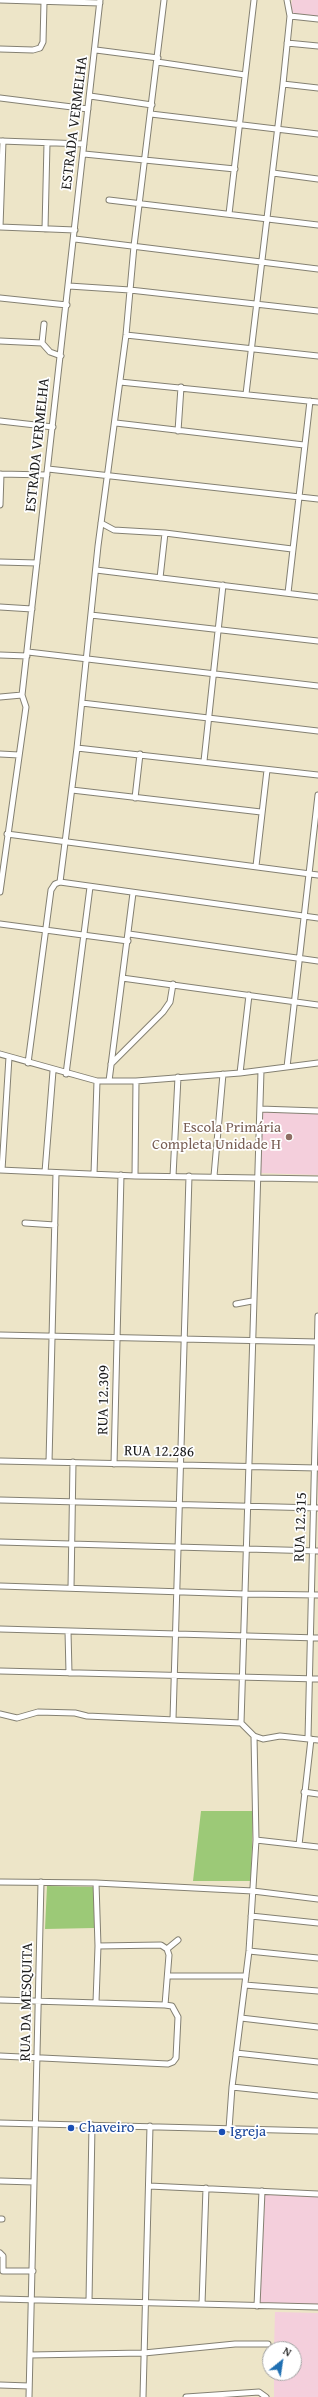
<!DOCTYPE html>
<html>
<head>
<meta charset="utf-8">
<style>
  body { margin:0 }
  #map { position:relative; width:318px; height:2397px; overflow:hidden; background:#ede5c8; font-family:"Gentium Book Plus",serif }
  canvas { display:block }
  .north { position:absolute; left:262px; top:2341px; width:40px; height:40px; box-sizing:border-box; background:#fff; border:1px solid #a4a4a4; border-radius:50%; rotate:30deg; font-size:11px; font-weight:700; line-height:16px; text-align:center; color:#1c1c1c }
  .north::after { content:''; display:block; margin:auto; width:14px; height:18px; background:#1f6fb2; clip-path:polygon(50% 0,100% 100%,50% 72%,0 100%) }
</style>
</head>
<body>
<div id="map">
<canvas width="318" height="2397"></canvas>
<div class="north">N</div>
</div>
<script>
const context = document.querySelector('canvas').getContext('2d');
context.lineJoin = 'round';
function fill(path, color) { context.fillStyle = color; context.fill(path, 'evenodd'); }
const toPath = rows => new Path2D(rows.map(r => 'M' + r).join(''));
function strokePath(path, color, width, dash) { context.strokeStyle = color; context.lineWidth = width; context.lineCap = dash ? 'butt' : 'round'; context.setLineDash(dash || []); context.stroke(path); }
function drawText(font, color, halo, rows, align = 'center') {
  context.font = font + ' "Gentium Book Plus",serif'; context.lineWidth = 3.5; context.setLineDash([]); context.textBaseline = 'middle'; context.strokeStyle = halo; context.fillStyle = color; for (const [text, x, y, turn = 0] of rows) {
    context.save(); context.translate(x, y); context.rotate((+turn || 0) * Math.PI / 180); context.textAlign = isNaN(turn) ? turn : align; if (halo) context.strokeText(text, 0, 0); context.fillText(text, 0, 0); context.restore();
  }
}
fill(toPath([
  [292,0,318,0,318,18,289,14],
  [262,1110,318,1112,318,1175,259,1173],
  [265,2192,318,2195,318,2304,260,2304],
  [275,2312,318,2313,318,2397,274,2397,274,2373,294,2373,294,2349,274,2349]
]), '#f4cfdc');
fill(toPath([
  [201,1811,253,1811,251,1881,193,1881],
  [47,1886,95,1887,94,1928,45,1929]
]), '#9cc977');
const minor = toPath([
  [0,0,100,3],
  [290,16,318,19],
  [287,43,318,46],
  [0,49,33,50,40,48,43,42,44,2],
  [96,50,158,58],
  [157,62,245,75],
  [283,84,318,88],
  [90,96,152,105],
  [0,98,88,109],
  [151,114,318,134],
  [1,141,84,144],
  [84,154,235,169],
  [273,173,318,179],
  [109,200,318,225],
  [229,214,254,0],
  [0,227,3,141],
  [0,227,75,230],
  [45,229,47,143],
  [75,239,318,269],
  [69,286,130,290,318,311],
  [0,298,67,305],
  [126,335,318,356],
  [0,341,42,343,50,352,61,356],
  [42,343,44,324],
  [120,382,318,402],
  [246,394,283,84,290,16,287,0],
  [0,421,53,427],
  [116,423,304,445],
  [178,431,181,387],
  [48,469,318,499],
  [0,474,47,475],
  [0,505,1,474],
  [101,523,114,530,165,533,292,549],
  [0,562,37,563],
  [96,570,318,597],
  [160,578,165,533],
  [288,593,310,401],
  [0,607,32,609],
  [91,615,318,641],
  [28,652,318,686],
  [0,655,27,656],
  [0,697,22,695],
  [82,703,318,731],
  [77,748,318,775],
  [0,754,19,755],
  [204,761,223,585],
  [72,790,261,812],
  [135,798,140,754],
  [7,834,318,875],
  [256,866,267,770],
  [60,882,77,748,98,546,126,335,134,246,164,0],
  [0,892,26,707,22,695,100,0],
  [0,924,128,941],
  [129,934,318,961],
  [122,978,318,1005],
  [0,1054,97,1081,136,1081,240,1073,318,1063],
  [28,1063,51,890,55,884,60,882,318,918],
  [111,1064,163,1012,170,1002,173,984],
  [287,1067,318,795],
  [240,1073,249,995],
  [66,1074,90,887],
  [109,1081,133,893],
  [260,1109,318,1111],
  [0,1170,135,1176,318,1179],
  [2,1170,9,1057],
  [45,1172,53,1071],
  [94,1174,97,1081],
  [135,1176,136,1081],
  [173,1176,178,1077],
  [214,1176,223,1074],
  [25,1223,55,1225],
  [236,1304,252,1301],
  [0,1335,318,1342],
  [0,1461,317,1468],
  [49,1462,56,1173],
  [114,1464,121,1175],
  [0,1500,318,1508],
  [0,1542,318,1551],
  [0,1586,245,1594,318,1595],
  [71,1588,73,1462],
  [0,1629,318,1638],
  [68,1631,69,1673],
  [0,1671,318,1679],
  [0,1714,17,1718,38,1712,75,1713,87,1716,241,1723,254,1736,263,1739,280,1736,318,1740],
  [173,1719,189,1176],
  [241,1723,261,1071],
  [308,1738,318,1316],
  [304,1792,318,1794],
  [256,1840,318,1847],
  [299,1845,311,1739],
  [0,1882,96,1883,253,1891,318,1899],
  [96,1883,98,1946,96,2002],
  [251,1916,318,1923],
  [98,1946,161,1945,167,1949,169,1955,165,2005],
  [167,1949,178,1940],
  [249,1951,318,1958],
  [168,1976,246,1976],
  [245,1985,318,1991],
  [0,2000,165,2005,172,2006,178,2017,176,2058,173,2062,168,2064,0,2056],
  [241,2018,318,2027],
  [236,2053,318,2062],
  [232,2087,318,2096],
  [0,2123,318,2131],
  [229,2129,232,2087,249,1951,256,1840,254,1736],
  [0,2181,34,2182],
  [149,2186,318,2194],
  [0,2219,2,2219],
  [0,2253,3,2256,3,2271,33,2271],
  [0,2299,318,2307],
  [89,2301,92,2125],
  [202,2304,206,2188],
  [257,2306,262,2191],
  [30,2355,144,2353,235,2344,268,2344],
  [0,2385,29,2386],
  [29,2397,41,1882],
  [143,2397,150,2126],
  [186,2397,259,2392,266,2397]
]);
strokePath(minor, '#848072', 7);
strokePath(minor, '#fff', 5);
for (const [x, y, r, color] of [
  [289,1137,4,"#8d6e63"],
  [71,2128,4,"#1a4fb4"],
  [222,2132,4,"#1a4fb4"]
]) { const dot = new Path2D(); dot.arc(x, y, r, 0, 2 * Math.PI); context.fillStyle = color; context.fill(dot); strokePath(dot, '#fff', 1.5); }
drawText('15px', '#1c1c1c', '#fff', [
  ["ESTRADA VERMELHA",75,123,-83],
  ["ESTRADA VERMELHA",38,445,-84],
  ["RUA 12.309",104,1400,-89],
  ["RUA 12.286",159,1452,1],
  ["RUA 12.315",301,1527,-88],
  ["RUA DA MESQUITA",27,2002,-89]
]);
drawText('15px', '#785e54', '#fff', [
  ["Escola Primária",281,1128],
  ["Completa Unidade H",281,1145]
], 'right');
drawText('15px', '#164399', '#fff', [
  ["Chaveiro",79,2128],
  ["Igreja",230,2132]
], 'left');
</script>
</body>
</html>
